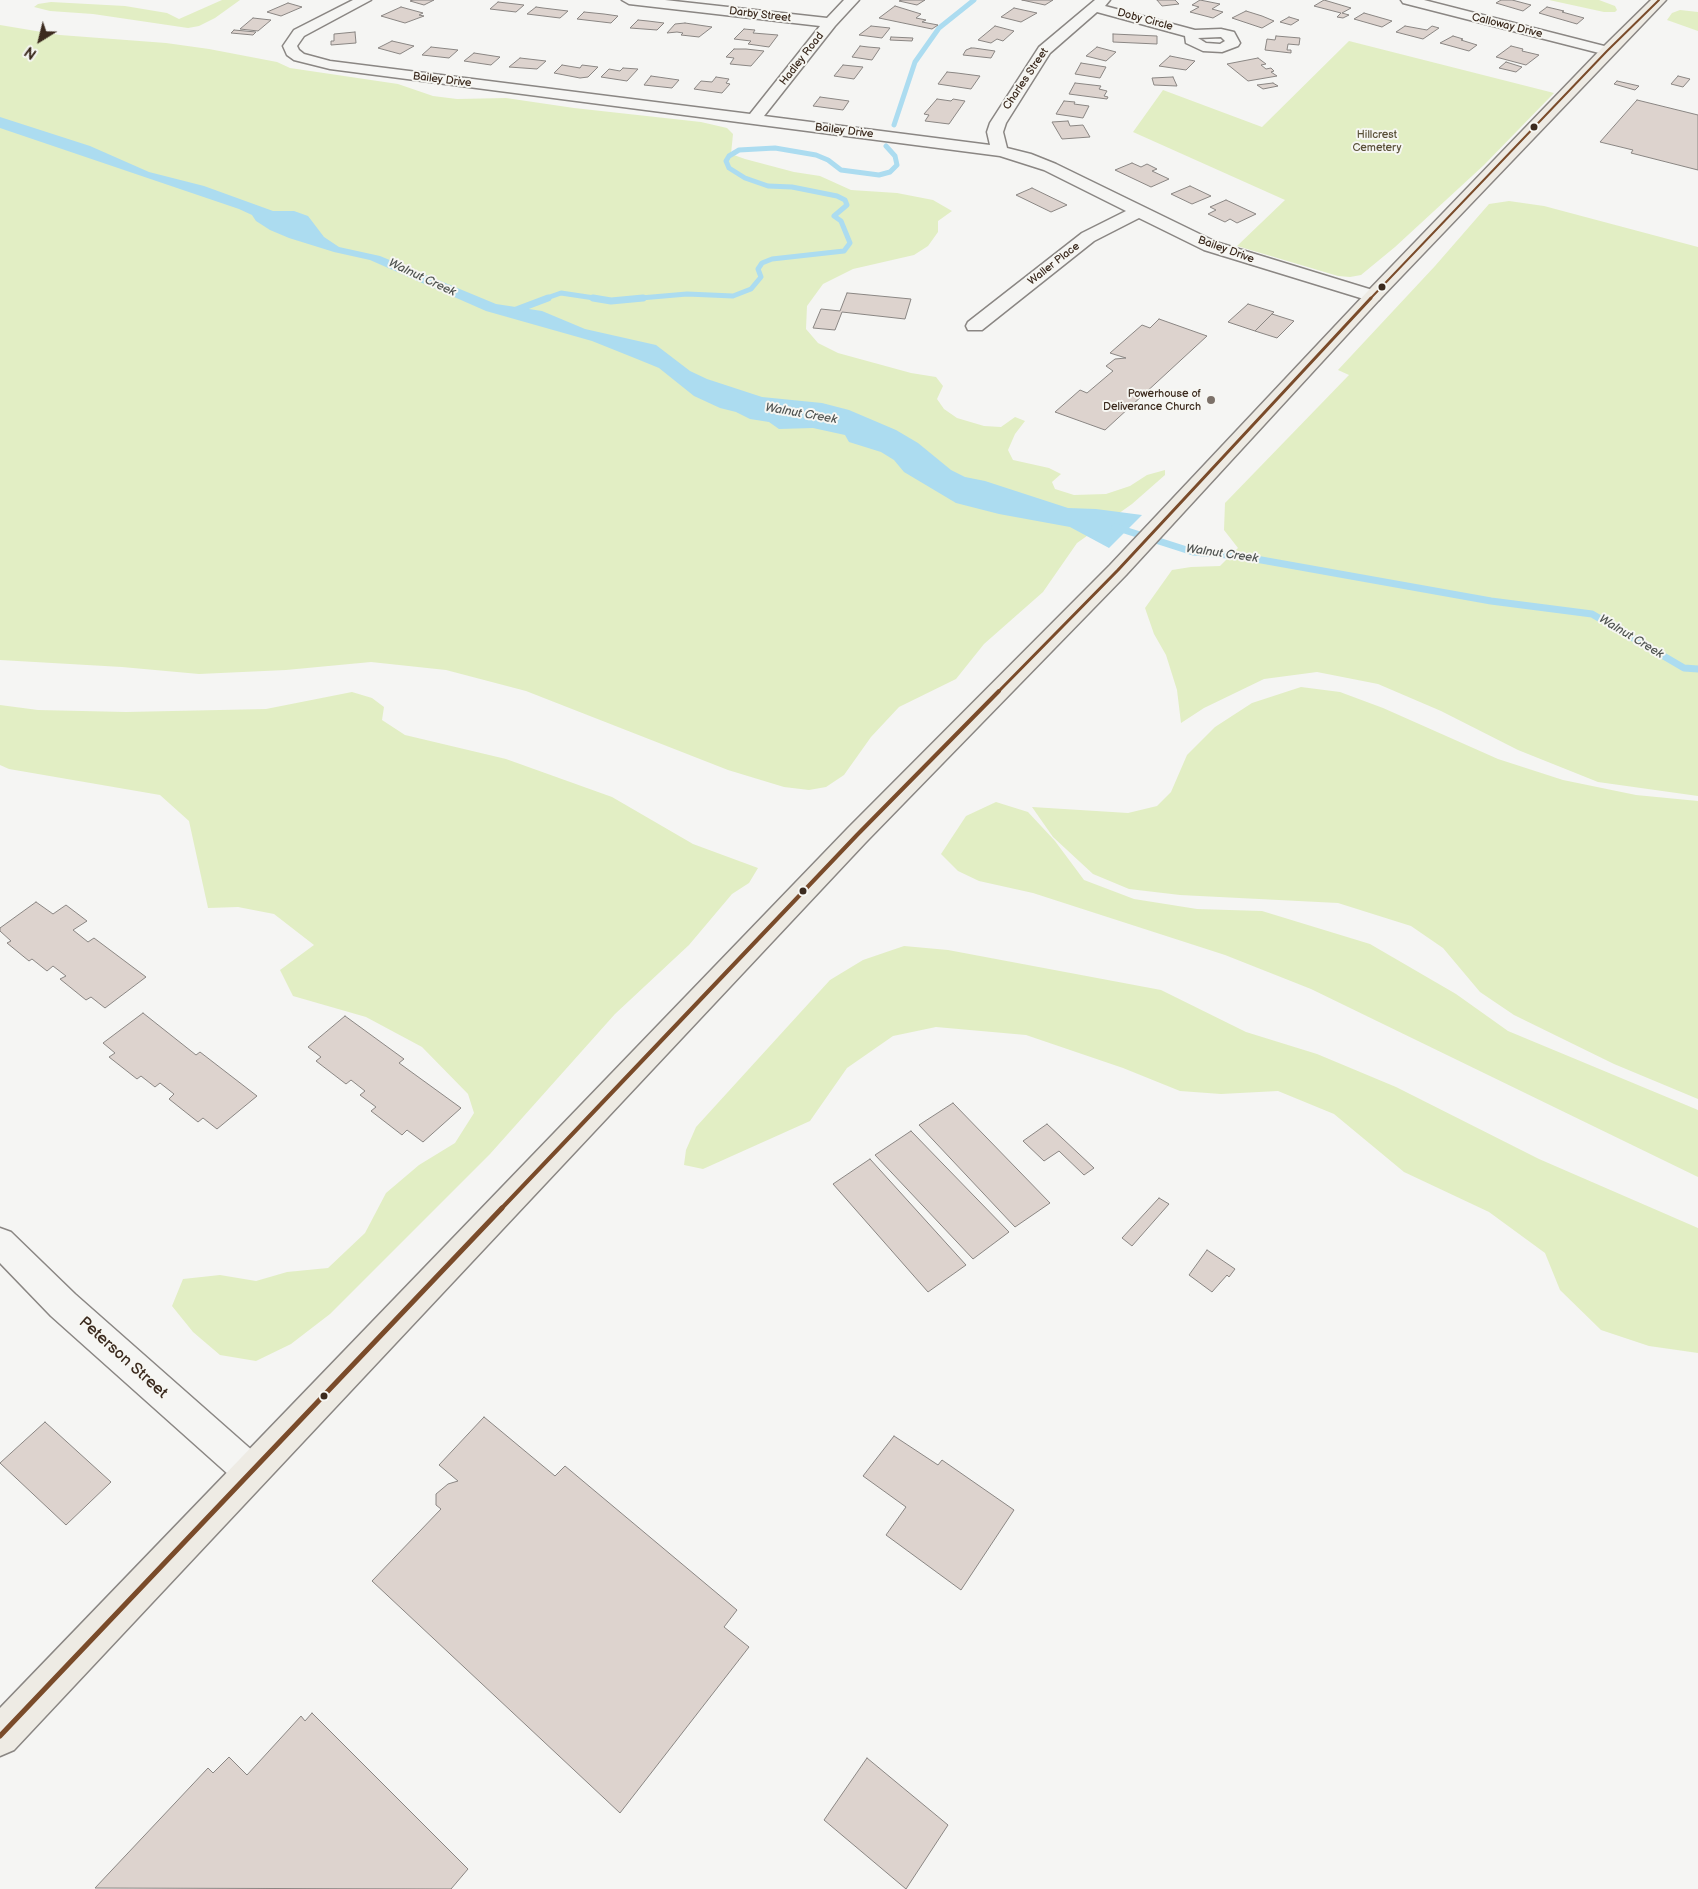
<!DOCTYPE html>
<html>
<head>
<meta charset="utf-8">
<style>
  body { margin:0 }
  #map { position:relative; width:1698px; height:1889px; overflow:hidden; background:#f5f5f3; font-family:"Balsamiq Sans",sans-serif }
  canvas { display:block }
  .north { position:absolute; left:15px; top:15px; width:50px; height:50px; -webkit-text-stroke:4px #f6f6f2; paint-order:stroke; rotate:216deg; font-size:14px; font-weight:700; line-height:20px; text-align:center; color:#3b2a1e }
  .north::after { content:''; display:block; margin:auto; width:18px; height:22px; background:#3b2a1e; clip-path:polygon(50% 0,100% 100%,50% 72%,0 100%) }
</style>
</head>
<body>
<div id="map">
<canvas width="1698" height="1889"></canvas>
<div class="north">N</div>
</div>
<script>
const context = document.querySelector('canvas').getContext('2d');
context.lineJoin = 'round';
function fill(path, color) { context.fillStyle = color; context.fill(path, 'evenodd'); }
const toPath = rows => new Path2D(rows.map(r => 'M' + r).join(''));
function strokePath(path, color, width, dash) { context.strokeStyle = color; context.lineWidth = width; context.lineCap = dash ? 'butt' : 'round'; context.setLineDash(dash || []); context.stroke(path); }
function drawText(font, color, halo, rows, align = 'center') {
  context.font = font + ' "Balsamiq Sans",sans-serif'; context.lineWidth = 4; context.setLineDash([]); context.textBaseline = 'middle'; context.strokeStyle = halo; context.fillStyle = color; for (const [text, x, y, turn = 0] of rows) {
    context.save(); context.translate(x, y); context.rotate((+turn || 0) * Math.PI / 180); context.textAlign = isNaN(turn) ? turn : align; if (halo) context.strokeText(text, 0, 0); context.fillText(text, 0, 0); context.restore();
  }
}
fill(toPath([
  [222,0,240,0,215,18,199,26,188,28,93,14,50,11,34,7,38,4,51,2,125,6,167,13,179,19],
  [1549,0,1599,0,1615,6,1617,10,1615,12,1604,12],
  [1680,10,1698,12,1698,31,1667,20,1672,13],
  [0,25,60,35,166,43,209,49,277,62,290,68,398,84,433,96,457,99,506,98,574,108,701,122,727,128,733,134,731,154,745,159,794,172,820,176,851,190,897,193,933,200,952,211,938,221,938,232,928,246,914,255,853,269,823,284,807,306,806,329,818,343,838,353,911,373,936,377,943,386,937,399,944,409,957,418,984,426,1001,427,1015,417,1025,421,1015,434,1008,450,1013,460,1049,468,1061,474,1052,482,1055,489,1074,495,1106,494,1130,486,1147,475,1165,470,1165,475,1132,504,1077,543,1043,592,984,644,956,679,899,707,871,737,844,775,826,787,809,790,784,787,728,770,526,691,446,670,371,662,286,670,199,674,122,667,0,660],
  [1349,41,1554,93,1484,165,1395,247,1361,275,1350,277,1338,276,1237,246,1285,200,1133,132,1163,90,1262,127],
  [1509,201,1544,206,1698,247,1698,796,1598,782,1518,750,1441,711,1378,684,1317,672,1264,679,1204,708,1181,723,1177,690,1166,655,1154,634,1145,608,1172,570,1191,567,1220,566,1238,548,1224,530,1225,503,1349,375,1338,370,1435,266,1489,204],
  [1301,687,1340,692,1383,708,1498,759,1563,780,1636,795,1698,801,1698,1099,1614,1064,1514,1015,1480,992,1443,948,1411,926,1338,903,1180,895,1129,889,1093,874,1053,837,1032,807,1128,813,1157,806,1171,792,1187,755,1215,727,1252,703],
  [352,692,372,698,384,707,382,720,405,735,506,759,612,797,693,844,758,868,749,883,732,894,689,945,615,1014,490,1154,330,1314,291,1344,256,1361,220,1355,193,1332,172,1306,183,1279,220,1275,256,1281,287,1272,328,1268,365,1233,386,1193,419,1165,455,1143,474,1113,468,1094,422,1047,366,1017,293,996,280,970,314,945,274,914,238,907,208,908,189,821,160,795,9,769,0,765,0,705,38,710,126,712,266,709],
  [996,802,1028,812,1055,841,1084,880,1134,899,1197,909,1262,911,1370,944,1456,994,1508,1031,1698,1110,1698,1177,1311,989,1225,955,1033,893,979,881,958,871,941,854,966,816],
  [904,946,948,950,1161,990,1246,1032,1317,1054,1396,1087,1539,1159,1698,1228,1698,1353,1649,1346,1601,1330,1560,1290,1545,1253,1489,1212,1404,1172,1334,1114,1278,1091,1221,1094,1180,1091,1123,1068,1026,1035,936,1027,893,1036,847,1068,810,1121,703,1169,684,1165,686,1150,696,1127,830,980,863,960]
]), '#e2eec4');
fill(toPath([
  [0,117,90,146,149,172,204,186,273,211,294,211,308,216,324,237,339,247,380,256,496,304,542,311,585,329,656,345,690,371,707,379,762,397,822,403,849,410,896,430,918,443,951,470,965,477,985,481,1068,508,1096,509,1142,515,1109,548,1070,527,999,514,956,503,904,472,894,460,881,452,849,442,845,435,813,428,779,429,769,422,750,419,736,412,720,408,694,396,659,368,637,359,592,341,486,311,370,260,334,252,289,238,270,230,256,221,252,215,239,209,0,128]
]), '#acdcf0');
strokePath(toPath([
  [894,125,915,62,939,28,974,0],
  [544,299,561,293,601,299],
  [629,299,687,294,733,296,751,289,761,277,758,269,762,263,772,259,844,251,850,243,841,221,834,216,847,205,845,200,837,196,792,187,768,186,745,178,729,168,726,161,729,156,739,150,775,148,816,155,828,160,841,170,879,175,890,172,897,165,895,156,886,146]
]), '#acdcf0', 5);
strokePath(toPath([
  [593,298,611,301,643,298],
  [511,312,548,298],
  [1115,527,1193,552,1239,556,1491,601,1592,614,1684,668,1698,669]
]), '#acdcf0', 7);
const building = toPath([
  [413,0,434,0,424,5,410,1,413,0],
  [902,0,925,0,917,5,899,1,902,0],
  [1022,0,1053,0,1045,5,1022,0],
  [1157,0,1175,0,1179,4,1162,6,1157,0],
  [1200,0,1220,4,1212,9,1223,12,1213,18,1190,12,1199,7,1192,5,1200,0],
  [1324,0,1351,8,1342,13,1349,15,1343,18,1337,17,1341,13,1314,6,1324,0],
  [1501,0,1512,0,1531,5,1523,11,1496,3,1501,0],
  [498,2,524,5,516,12,490,9,498,2],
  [288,3,302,7,281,16,267,12,288,3],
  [895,6,921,14,916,18,926,20,922,22,938,25,932,29,879,18,895,6],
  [401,7,423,13,419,15,424,16,405,23,381,16,401,7],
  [536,7,543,8,568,11,560,18,527,14,536,7],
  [1547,7,1564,11,1562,12,1584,18,1577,24,1539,13,1547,7],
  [1014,8,1037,13,1021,22,1001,17,1014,8],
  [1246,11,1262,16,1274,21,1262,28,1232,18,1246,11],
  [584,12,604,14,618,16,611,23,577,19,584,12],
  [1364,13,1392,21,1382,27,1354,19,1364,13],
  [1289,17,1299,20,1291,25,1280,22,1289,17],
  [253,18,271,20,258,31,240,29,253,18],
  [638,20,648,21,664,23,657,30,630,28,638,20],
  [685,23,712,27,699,37,681,35,683,33,677,32,667,33,675,24,685,23],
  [871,26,890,28,882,38,859,35,871,26],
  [995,26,1014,31,1003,41,997,39,991,43,978,40,995,26],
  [1405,26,1427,30,1432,26,1439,28,1423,39,1396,32,1405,26],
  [744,29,755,30,753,33,778,35,769,47,748,44,751,41,734,39,744,29],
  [234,30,256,32,253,35,231,33,234,30],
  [355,32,356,43,331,45,331,41,334,41,334,34,355,32],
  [1113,34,1157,36,1157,44,1113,42,1113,34],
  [1276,36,1300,38,1299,45,1288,44,1287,50,1291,50,1291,53,1265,50,1267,39,1275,40,1276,36],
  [1453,36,1463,39,1461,40,1477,45,1469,51,1440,43,1453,36],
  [891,37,913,38,912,41,890,40,891,37],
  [392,41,414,46,400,54,378,48,392,41],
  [860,46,868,47,880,48,872,60,852,57,860,46],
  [1511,46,1523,49,1522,51,1539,55,1526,65,1496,57,1511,46],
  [431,47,458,50,449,58,422,55,431,47],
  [1097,47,1116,52,1106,61,1086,56,1097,47],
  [971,48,974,48,995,51,991,58,963,55,966,50,971,48],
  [734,49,746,49,764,51,751,66,730,64,734,58,726,57,734,49],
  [474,53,500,57,491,65,464,61,474,53],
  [1170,56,1195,61,1186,70,1159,66,1170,56],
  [520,58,546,61,537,69,509,67,520,58],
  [1258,58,1266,64,1261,65,1266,69,1271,68,1274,71,1271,72,1277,76,1248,81,1227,64,1258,58],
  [1506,62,1522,67,1516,72,1499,68,1506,62],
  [1081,63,1106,67,1100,78,1075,74,1081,63],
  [562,65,580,68,582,65,598,67,588,77,580,78,554,73,562,65],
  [843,65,863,67,854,79,834,76,843,65],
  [623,68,638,69,627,81,601,77,609,69,620,71,623,68],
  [947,72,957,73,980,76,971,89,938,84,947,72],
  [651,76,679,80,672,88,644,85,651,76],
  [1678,76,1690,79,1683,87,1671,84,1678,76],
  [716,77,729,79,726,83,730,84,722,93,694,89,701,81,712,82,716,77],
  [1173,77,1177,86,1154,85,1152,78,1173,77],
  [1617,81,1639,86,1635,90,1614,84,1617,81],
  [1075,83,1101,86,1099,89,1107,91,1104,96,1108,97,1107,99,1069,94,1075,83],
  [1273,83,1278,86,1263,89,1257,85,1273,83],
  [820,97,849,101,843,110,813,106,820,97],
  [937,99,951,101,953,99,965,101,949,124,925,121,929,115,924,114,937,99],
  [1637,100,1698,115,1698,170,1631,153,1633,150,1600,142,1637,100],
  [1064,101,1075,102,1074,104,1089,106,1083,118,1056,114,1064,101],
  [1068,121,1070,126,1083,125,1090,137,1062,139,1052,122,1068,121],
  [1132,163,1141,167,1147,164,1157,169,1152,171,1169,179,1151,187,1115,170,1132,163],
  [1190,186,1211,196,1192,204,1171,194,1190,186],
  [1032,188,1067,205,1051,212,1016,195,1032,188],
  [1226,200,1256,214,1237,223,1230,219,1225,222,1208,214,1216,210,1210,207,1226,200],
  [847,293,848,293,911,299,905,319,842,312,835,330,813,328,821,309,840,311,847,293],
  [1248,304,1274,312,1255,331,1228,322,1248,304],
  [1272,314,1294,321,1277,338,1255,331,1272,314],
  [1159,319,1207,336,1105,430,1055,412,1080,390,1087,393,1113,371,1106,366,1115,359,1126,358,1110,353,1142,325,1150,328,1159,319],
  [36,902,53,914,66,905,87,921,73,930,88,942,94,938,146,977,105,1008,91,997,86,1000,60,979,66,976,53,966,47,971,32,959,29,961,7,943,11,941,0,931,0,928,36,902],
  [143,1013,196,1055,200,1052,257,1096,217,1129,203,1118,198,1122,169,1099,174,1094,160,1083,155,1087,141,1076,137,1079,109,1057,115,1053,103,1043,143,1013],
  [345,1016,404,1059,399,1063,461,1108,423,1142,407,1130,402,1135,371,1111,376,1107,360,1095,365,1091,351,1080,346,1084,316,1061,321,1057,308,1047,345,1016],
  [953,1103,1050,1203,1015,1227,919,1125,953,1103],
  [1047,1124,1094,1168,1084,1175,1059,1151,1044,1161,1023,1141,1047,1124],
  [911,1131,1009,1232,973,1259,875,1155,911,1131],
  [870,1159,966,1265,928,1292,833,1184,870,1159],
  [1159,1198,1169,1204,1132,1246,1122,1238,1159,1198],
  [1207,1250,1235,1269,1229,1277,1227,1275,1212,1292,1189,1275,1207,1250],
  [484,1417,555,1476,565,1466,737,1610,724,1627,749,1647,620,1813,372,1581,441,1509,436,1505,436,1494,448,1484,458,1481,439,1465,484,1417],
  [45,1422,111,1482,66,1525,0,1463,45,1422],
  [894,1436,938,1465,942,1460,1014,1510,961,1590,886,1535,906,1507,863,1476,894,1436],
  [312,1713,468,1869,451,1889,95,1888,208,1768,213,1773,229,1757,247,1775,301,1716,305,1721,312,1713],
  [867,1758,948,1825,906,1889,824,1820,867,1758]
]);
fill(building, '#ddd3ce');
strokePath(building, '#8a8683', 1);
const minor = toPath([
  [353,0,371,0,304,36,297,46,299,50,304,54,330,61,750,114,820,26,629,4,622,0,665,0,827,18,844,0,859,0,835,26,764,116,990,145,987,132,990,123,1039,47,1095,0,1110,0,1105,6,1195,30,1221,29,1234,32,1240,43,1238,46,1222,52,1203,51,1186,43,1185,36,1097,12,1050,53,1006,123,1003,132,1007,148,1031,154,1056,164,1216,242,1379,292,1382,296,1379,300,1373,301,1367,300,1204,250,1139,218,1094,241,982,330,968,330,966,326,968,322,1082,233,1126,211,1044,170,1000,156,330,69,294,60,287,55,283,46,294,30,353,0],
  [1198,38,1221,37,1225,41,1220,44,1206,43,1198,38],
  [1401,0,1424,0,1612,48,1614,51,1607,55,1403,3,1401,0],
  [0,1228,11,1232,75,1294,262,1459,268,1471,262,1483,250,1488,238,1483,51,1316,0,1263,0,1228]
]);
const major = toPath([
  [1651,0,1666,0,1379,300,1126,575,866,842,14,1750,0,1756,0,1708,848,828,1110,565,1367,292,1602,48,1651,0]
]);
strokePath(minor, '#8a8683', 3);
strokePath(major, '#8a8683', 3);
fill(minor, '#f5f5f3');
fill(major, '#eeebe4');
strokePath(toPath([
  [1370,299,1607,51,1659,0]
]), '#7a4b2a', 2);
strokePath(toPath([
  [998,692,1118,570,1371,298]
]), '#7a4b2a', 3);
strokePath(toPath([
  [501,1209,857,835,999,691]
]), '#7a4b2a', 4);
strokePath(toPath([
  [0,1736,502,1208]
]), '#7a4b2a', 5);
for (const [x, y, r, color] of [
  [1534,127,4.5,"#3b2a1e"],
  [1382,287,4.5,"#3b2a1e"],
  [1211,400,5,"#7c7169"],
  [803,891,4.5,"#3b2a1e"],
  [324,1396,4.5,"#3b2a1e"]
]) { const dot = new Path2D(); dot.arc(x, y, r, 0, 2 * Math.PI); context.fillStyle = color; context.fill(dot); strokePath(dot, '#f6f6f2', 2); }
drawText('11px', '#3b2a1e', '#f6f6f2', [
  ["Darby Street",760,15,7],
  ["Doby Circle",1145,20,15],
  ["Calloway Drive",1507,26,14],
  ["Hadley Road",802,59,-52],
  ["Charles Street",1026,79,-56],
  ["Bailey Drive",442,80,7],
  ["Bailey Drive",844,131,7],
  ["Bailey Drive",1226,250,20],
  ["Waller Place",1054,264,-38]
]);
drawText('11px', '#595038', '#f6f6f2', [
  ["Hillcrest",1377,135],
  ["Cemetery",1377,148]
]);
drawText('11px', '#3b2a1e', '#f6f6f2', [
  ["Powerhouse of",1201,394],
  ["Deliverance Church",1201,407]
], 'right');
drawText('italic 12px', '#505452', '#f6f6f2', [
  ["Walnut Creek",422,278,25],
  ["Walnut Creek",801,414,10],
  ["Walnut Creek",1222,554,8],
  ["Walnut Creek",1631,637,31]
]);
drawText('16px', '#3b2a1e', '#f6f6f2', [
  ["Peterson Street",123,1358,42]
]);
</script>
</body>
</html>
